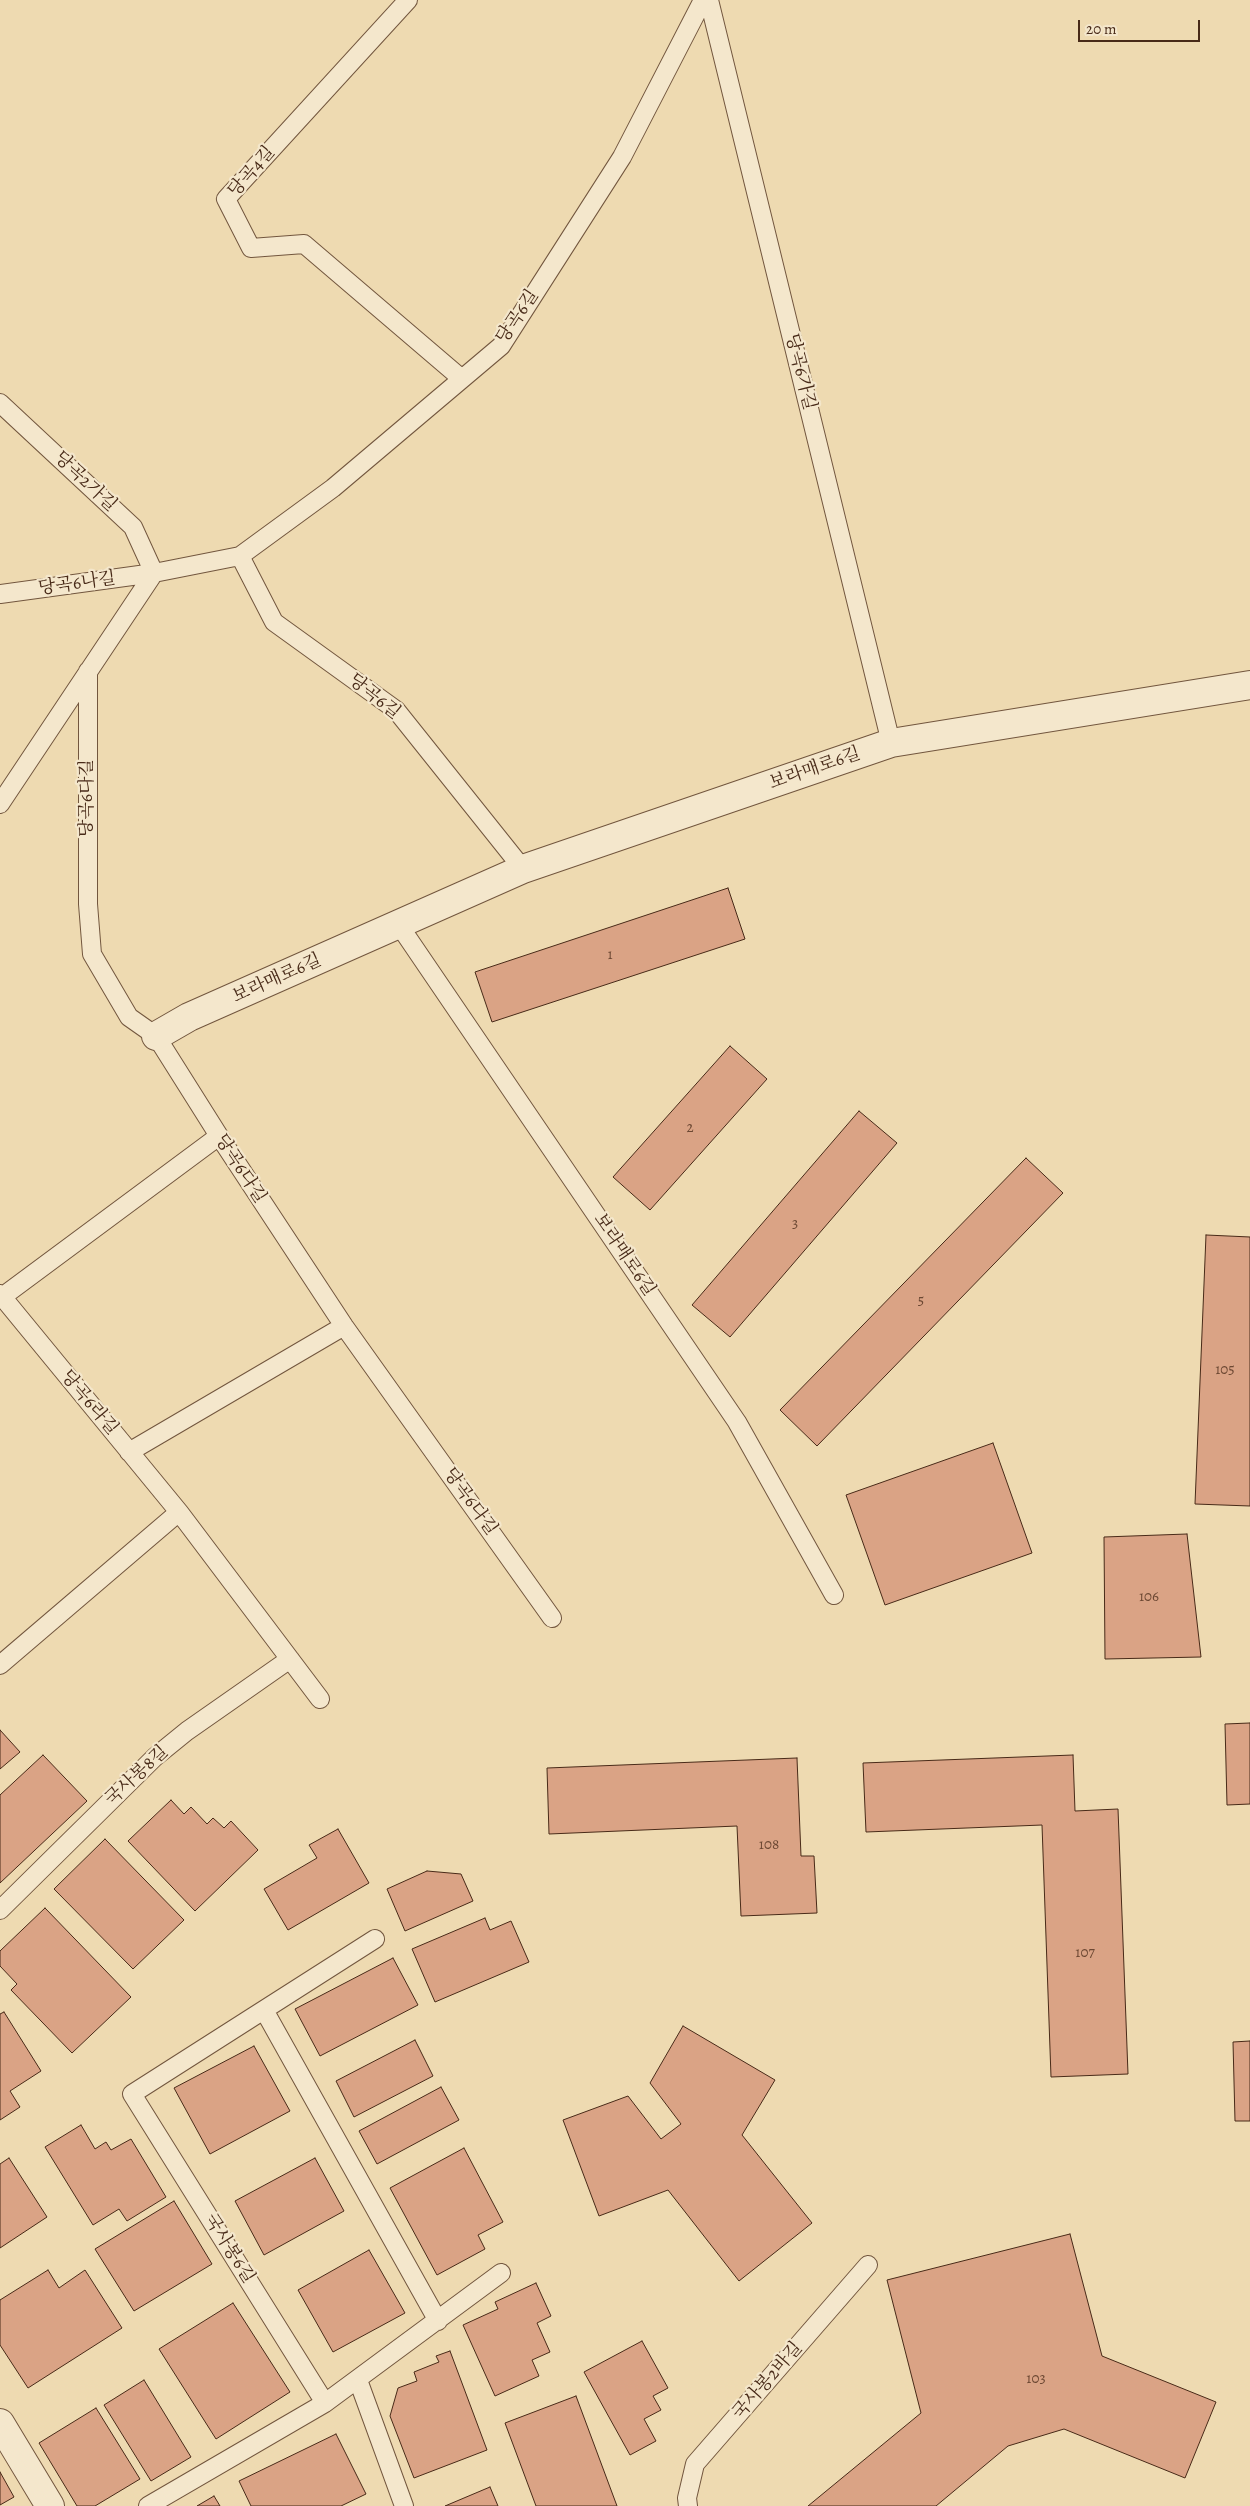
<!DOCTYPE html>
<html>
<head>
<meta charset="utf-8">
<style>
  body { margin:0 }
  #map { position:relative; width:1250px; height:2506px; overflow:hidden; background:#eedab1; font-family:Alegreya,serif }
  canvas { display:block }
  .scale { position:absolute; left:1078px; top:20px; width:122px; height:22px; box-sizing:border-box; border:2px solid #482a18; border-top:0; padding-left:6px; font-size:15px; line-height:18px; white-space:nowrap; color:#482a18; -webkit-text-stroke:4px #f4e7cc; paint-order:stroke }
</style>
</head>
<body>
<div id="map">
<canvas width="1250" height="2506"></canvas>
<div class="scale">20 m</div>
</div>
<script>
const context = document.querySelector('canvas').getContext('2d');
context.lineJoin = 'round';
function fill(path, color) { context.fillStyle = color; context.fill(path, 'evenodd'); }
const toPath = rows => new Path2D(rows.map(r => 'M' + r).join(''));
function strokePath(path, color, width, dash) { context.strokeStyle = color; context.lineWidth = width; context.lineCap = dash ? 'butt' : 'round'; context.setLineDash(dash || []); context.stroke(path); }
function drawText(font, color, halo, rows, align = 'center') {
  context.font = font + ' Alegreya,"Noto Serif KR",serif'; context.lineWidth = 4.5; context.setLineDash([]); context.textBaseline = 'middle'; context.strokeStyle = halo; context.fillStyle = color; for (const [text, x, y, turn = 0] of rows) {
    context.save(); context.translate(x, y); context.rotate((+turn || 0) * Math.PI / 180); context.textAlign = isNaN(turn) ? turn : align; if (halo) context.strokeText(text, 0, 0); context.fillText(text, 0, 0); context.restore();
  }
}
const building = toPath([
  [728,888,745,939,492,1022,475,972,728,888],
  [730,1046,767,1079,650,1210,613,1177,730,1046],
  [859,1111,897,1143,730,1337,692,1305,859,1111],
  [1026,1158,1063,1193,817,1446,780,1410,1026,1158],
  [1206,1235,1250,1237,1250,1506,1195,1504,1206,1235],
  [993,1443,1032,1553,885,1605,846,1495,993,1443],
  [1187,1534,1201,1657,1105,1659,1104,1537,1187,1534],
  [1250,1723,1250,1804,1227,1805,1225,1724,1250,1723],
  [0,1730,20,1752,0,1769,0,1730],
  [43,1755,87,1801,0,1883,0,1795,43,1755],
  [1073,1755,1075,1811,1118,1809,1128,2074,1051,2077,1042,1825,866,1832,863,1763,1073,1755],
  [797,1758,801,1856,814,1856,817,1913,741,1916,737,1826,549,1834,547,1768,797,1758],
  [171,1800,184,1814,191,1807,207,1824,213,1818,224,1828,231,1821,258,1850,195,1911,128,1841,171,1800],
  [338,1829,369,1883,288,1930,264,1889,317,1858,309,1845,338,1829],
  [105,1839,184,1920,133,1969,54,1889,105,1839],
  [427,1871,461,1874,473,1901,405,1931,387,1889,427,1871],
  [45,1908,131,1997,72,2053,11,1990,17,1984,0,1966,0,1951,45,1908],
  [485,1918,490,1930,511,1921,529,1962,435,2002,412,1949,485,1918],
  [393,1958,418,2005,320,2056,295,2009,393,1958],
  [4,2012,41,2071,10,2091,20,2107,0,2120,0,2014,4,2012],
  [683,2026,775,2080,742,2135,812,2223,739,2281,668,2190,599,2216,563,2120,628,2096,661,2139,681,2124,650,2083,683,2026],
  [415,2040,433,2076,354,2117,336,2081,415,2040],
  [1250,2041,1250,2121,1235,2121,1233,2042,1250,2041],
  [254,2046,290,2111,210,2154,174,2088,254,2046],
  [441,2087,459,2120,377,2164,359,2131,441,2087],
  [81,2125,95,2149,106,2142,111,2150,131,2139,166,2197,127,2221,119,2209,93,2225,45,2147,81,2125],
  [464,2148,503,2222,478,2235,485,2249,437,2275,390,2188,464,2148],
  [9,2158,47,2217,0,2248,0,2164,9,2158],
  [315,2158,344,2211,264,2255,235,2201,315,2158],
  [174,2201,212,2264,134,2311,95,2249,174,2201],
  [1070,2234,1102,2356,1216,2402,1185,2478,1064,2429,1008,2446,936,2506,808,2506,921,2413,887,2280,1070,2234],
  [369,2250,405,2313,333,2352,298,2290,369,2250],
  [48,2270,59,2288,85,2270,122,2328,28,2388,0,2345,0,2300,48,2270],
  [536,2283,551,2316,537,2323,550,2352,532,2360,539,2376,495,2396,463,2325,498,2309,495,2302,536,2283],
  [233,2303,290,2392,216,2439,159,2349,233,2303],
  [642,2341,668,2388,653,2396,661,2410,644,2419,656,2441,630,2455,584,2372,642,2341],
  [450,2351,487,2450,414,2478,390,2416,398,2388,417,2381,414,2372,439,2362,436,2356,450,2351],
  [144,2380,191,2457,151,2481,104,2405,144,2380],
  [576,2396,617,2506,536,2506,505,2423,576,2396],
  [96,2408,140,2479,95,2506,77,2506,39,2443,96,2408],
  [336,2434,366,2494,341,2506,251,2506,239,2481,336,2434],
  [0,2472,14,2497,0,2505,0,2472],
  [490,2487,498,2506,445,2506,490,2487],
  [214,2496,220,2506,197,2506,214,2496]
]);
fill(building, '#daa385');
strokePath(building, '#482a18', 1);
const lane = toPath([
  [408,0,226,199,251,248,304,244,462,379],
  [709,0,891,743],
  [0,403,133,527,154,573],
  [240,556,274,622,396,710,523,869],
  [0,594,154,573,240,556,333,488,501,346,622,157,703,0],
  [88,671,88,904,92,954,129,1017,156,1036,219,1136,344,1326,552,1618],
  [0,804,154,573],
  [399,925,737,1422,834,1595],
  [0,1294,179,1512,320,1699],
  [2,1297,219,1136],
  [129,1452,344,1326],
  [0,1665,179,1512],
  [0,1910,155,1757,187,1731,290,1659],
  [264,2010,438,2321],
  [358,2380,404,2506],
  [325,2403,132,2094,375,1939],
  [148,2506,325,2403,501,2273],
  [688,2506,687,2498,695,2464,868,2265]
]);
const street = toPath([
  [156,1036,189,1017,523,869,891,743,1250,685],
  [0,2423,50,2506]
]);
strokePath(lane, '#72563e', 20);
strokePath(street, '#72563e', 30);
strokePath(lane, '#f4e7cc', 18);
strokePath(street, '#f4e7cc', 28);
drawText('15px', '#6c4833', null, [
  ["1",610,955],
  ["2",690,1128],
  ["3",795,1224],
  ["5",921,1301],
  ["105",1225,1370],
  ["106",1149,1597],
  ["108",769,1845],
  ["107",1085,1953],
  ["103",1036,2379]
]);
drawText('18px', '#482a18', '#f4e7cc', [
  ["당곡4길",252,172,-49],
  ["당곡6길",518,317,-56],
  ["당곡6가길",800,372,76],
  ["당곡2가길",85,482,43],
  ["당곡6나길",77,584,-8],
  ["당곡6길",374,697,39],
  ["보라매로6길",815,769,-19],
  ["당곡6다길",88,798,-90],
  ["보라매로6길",277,979,-24],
  ["당곡6다길",240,1169,57],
  ["보라매로6길",624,1255,56],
  ["당곡6라길",89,1403,50],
  ["당곡6다길",470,1502,54],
  ["국사봉8길",137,1776,-43],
  ["국사봉6길",229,2249,58],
  ["국사봉2바길",768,2381,-49]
]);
</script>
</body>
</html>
